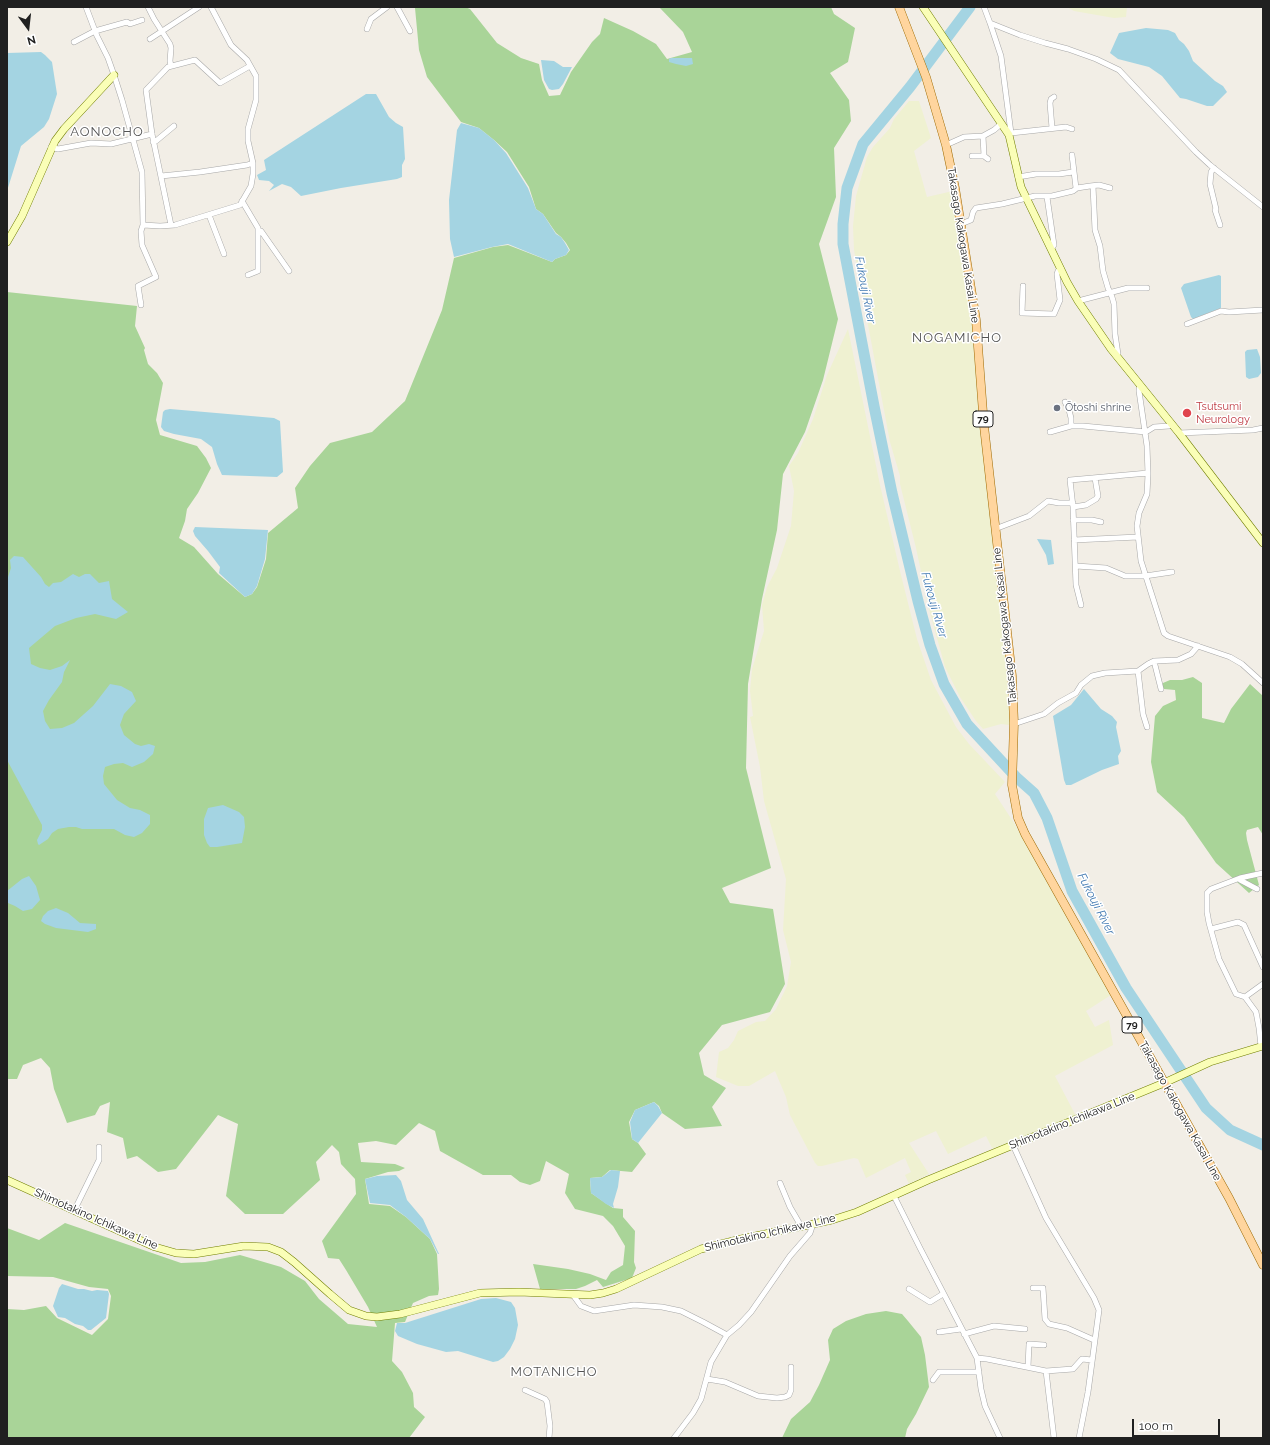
<!DOCTYPE html>
<html>
<head>
<meta charset="utf-8">
<style>
  body { margin:0 }
  #map { position:relative; width:1270px; height:1445px; overflow:hidden; background:#f2eee6; font-family:Raleway,sans-serif }
  canvas { display:block }
  .frame { position:absolute; inset:0; border:8px solid #202020; pointer-events:none }
  .north { position:absolute; left:8px; top:8px; width:40px; height:40px; -webkit-text-stroke:3px #fff; paint-order:stroke; rotate:165deg; font-size:11px; font-weight:700; line-height:16px; text-align:center; color:#202020 }
  .north::after { content:''; display:block; margin:auto; width:14px; height:18px; background:#202020; clip-path:polygon(50% 0,100% 100%,50% 72%,0 100%) }
  .scale { position:absolute; left:1132px; top:1419px; width:88px; height:18px; box-sizing:border-box; border:2px solid #202020; border-top:0; padding-left:5px; font-size:12px; line-height:14px; white-space:nowrap; color:#202020; -webkit-text-stroke:3px #fff; paint-order:stroke }
</style>
</head>
<body>
<div id="map">
<canvas width="1270" height="1445"></canvas>
<div class="frame"></div>
<div class="north">N</div>
<div class="scale">100 m</div>
</div>
<script>
const context = document.querySelector('canvas').getContext('2d');
context.lineJoin = 'round';
function fill(path, color) { context.fillStyle = color; context.fill(path, 'evenodd'); }
const toPath = rows => new Path2D(rows.map(r => 'M' + r).join(''));
function strokePath(path, color, width, dash) { context.strokeStyle = color; context.lineWidth = width; context.lineCap = dash ? 'butt' : 'round'; context.setLineDash(dash || []); context.stroke(path); }
function drawText(font, color, halo, rows, align = 'center') {
  context.font = font + ' Raleway,sans-serif'; context.lineWidth = 3; context.setLineDash([]); context.textBaseline = 'middle'; context.strokeStyle = halo; context.fillStyle = color; for (const [text, x, y, turn = 0] of rows) {
    context.save(); context.translate(x, y); context.rotate((+turn || 0) * Math.PI / 180); context.textAlign = isNaN(turn) ? turn : align; if (halo) context.strokeText(text, 0, 0); context.fillText(text, 0, 0); context.restore();
  }
}
fill(toPath([
  [1067,7,1127,7,1126,17,1114,18,1074,11],
  [909,101,919,101,931,138,914,151,927,197,953,191,972,311,1006,645,1011,723,1009,725,1001,724,983,729,976,721,960,697,945,667,929,609,916,548,900,484,900,476,890,442,854,250,853,226,856,196,867,157,873,147,890,128,894,119],
  [848,329,880,485,900,571,917,639,931,680,956,727,969,744,1005,782,995,794,1014,823,1111,995,1086,1011,1095,1027,1109,1020,1113,1045,1055,1076,1076,1116,995,1149,992,1148,986,1136,948,1154,936,1131,909,1143,929,1174,909,1184,905,1175,911,1172,905,1158,866,1178,858,1159,854,1158,822,1166,818,1166,815,1163,790,1115,786,1097,775,1071,749,1086,738,1086,716,1077,719,1052,728,1048,734,1040,738,1031,756,1022,765,1021,776,1009,787,986,791,962,783,930,786,879,764,801,760,767,750,717,753,716,750,691,752,669,764,631,762,605,767,587,777,568,791,526,794,491,789,466,798,453,813,419,827,375]
]), '#eff1d1');
fill(toPath([
  [421,7,465,7,470,9,497,43,521,58,539,64,542,80,549,96,560,95,571,72,592,42,600,34,604,18,633,31,656,44,667,59,692,52,683,32,659,7,831,7,834,14,855,28,848,62,830,73,849,100,851,121,834,148,836,197,819,244,838,319,823,380,805,432,783,474,777,530,762,599,748,684,746,768,771,868,722,888,730,903,773,909,785,984,770,1012,722,1025,699,1053,704,1075,726,1088,712,1107,722,1126,685,1129,662,1113,659,1106,654,1102,635,1110,629,1122,632,1139,638,1143,646,1154,632,1172,610,1170,602,1177,590,1178,591,1193,613,1208,623,1209,623,1217,635,1231,634,1262,636,1268,632,1278,603,1287,597,1280,585,1286,576,1289,540,1289,533,1264,568,1269,590,1274,606,1280,611,1272,623,1265,625,1246,613,1226,603,1216,575,1209,565,1193,569,1174,546,1161,540,1181,530,1185,520,1182,511,1175,483,1175,440,1151,435,1131,419,1123,396,1145,376,1141,358,1143,361,1162,395,1164,405,1168,399,1171,388,1172,365,1179,369,1204,390,1206,406,1217,430,1239,437,1254,439,1289,438,1295,429,1296,413,1303,405,1322,395,1323,392,1361,402,1372,413,1393,414,1407,425,1417,409,1438,7,1438,7,1309,24,1310,46,1306,57,1318,92,1335,108,1319,111,1296,108,1289,89,1287,53,1277,7,1276,7,1228,39,1240,65,1223,181,1263,205,1262,240,1255,281,1267,305,1281,319,1299,348,1324,377,1327,368,1307,346,1270,339,1259,328,1258,322,1241,356,1194,355,1179,341,1164,339,1152,332,1145,316,1162,320,1180,283,1214,245,1214,226,1196,238,1124,218,1115,176,1169,158,1172,137,1156,127,1159,123,1138,107,1132,110,1102,100,1106,95,1115,67,1123,54,1089,50,1068,41,1058,23,1065,17,1079,7,1079,7,292,137,306,135,326,145,348,144,350,148,364,157,373,163,383,156,420,160,435,197,446,206,458,211,468,198,493,187,509,185,521,179,538,194,547,218,574,245,597,252,594,257,587,266,559,268,533,298,508,295,488,310,466,330,443,372,432,405,401,442,310,454,258,493,247,508,245,552,262,555,259,566,255,570,250,566,243,561,237,556,233,543,214,536,209,529,187,507,152,494,140,479,128,461,122,427,77,419,50,415,8],
  [1193,677,1202,683,1202,718,1224,723,1231,709,1250,684,1263,696,1263,835,1258,827,1247,830,1246,833,1247,840,1259,885,1249,893,1216,863,1184,817,1157,792,1151,762,1155,716,1163,706,1176,700,1175,690,1164,689,1161,686,1163,683,1170,680,1182,680],
  [886,1311,902,1314,908,1321,921,1337,925,1355,929,1387,916,1414,907,1429,905,1438,782,1438,791,1419,810,1402,819,1385,830,1360,828,1340,833,1329,846,1321,866,1314]
]), '#a9d498');
fill(toPath([
  [1146,28,1168,30,1175,33,1179,40,1184,44,1189,51,1193,61,1215,81,1223,86,1227,92,1213,106,1207,106,1186,99,1180,98,1162,76,1149,67,1118,59,1110,53,1119,33],
  [41,52,45,55,52,62,57,94,49,119,44,127,21,146,7,191,7,53],
  [671,58,692,58,693,64,686,66,676,64,669,62,669,59],
  [541,60,554,61,563,67,572,67,563,84,559,89,552,90,549,89,544,80],
  [366,94,376,94,389,117,396,123,403,127,405,159,402,165,402,177,397,179,341,188,301,196,291,187,282,184,269,191,274,185,269,181,259,180,257,175,266,170,264,160],
  [461,123,479,128,494,140,506,153,528,188,536,209,543,214,556,234,561,237,565,243,569,250,566,255,555,259,552,262,508,244,492,247,454,257,450,239,449,200,457,130],
  [1219,275,1221,276,1221,308,1193,319,1191,317,1181,288,1184,284],
  [1257,349,1260,357,1261,373,1258,377,1249,379,1246,377,1245,352,1247,350],
  [170,409,274,418,280,421,283,472,277,477,222,475,217,464,212,447,201,439,174,434,164,431,161,427,163,412,165,410],
  [195,527,268,530,265,559,257,586,252,594,245,597,219,573,220,567,208,551,195,536,193,531],
  [1037,539,1051,540,1054,564,1048,565,1046,555],
  [14,556,23,557,41,577,45,584,49,587,53,583,61,582,73,574,79,577,85,574,90,574,99,583,109,581,112,599,128,612,116,619,95,614,76,618,55,626,29,648,31,664,40,668,50,670,62,666,70,660,64,672,62,682,49,700,43,711,45,721,50,729,62,728,74,723,93,706,110,684,121,686,132,692,136,701,124,714,120,725,124,735,135,744,141,746,149,744,155,746,153,754,144,762,132,767,123,763,114,764,105,767,103,776,104,784,117,800,130,808,140,810,150,815,150,824,142,833,134,837,125,835,114,829,82,829,76,827,69,827,58,829,52,833,48,839,39,845,38,844,37,840,42,830,42,825,7,760,7,580,11,568,10,560],
  [1084,689,1101,709,1112,716,1117,722,1116,727,1121,751,1118,756,1119,764,1102,770,1071,785,1066,785,1064,780,1053,716,1071,705],
  [223,805,239,812,244,817,245,827,242,843,217,847,210,847,207,843,204,835,204,819,208,808],
  [29,876,36,886,40,900,32,909,23,911,15,906,8,903,7,891,22,879],
  [56,908,68,913,80,923,96,924,96,929,88,932,56,928,45,924,41,921,43,916,48,911],
  [654,1102,658,1106,662,1113,638,1143,632,1139,630,1122,635,1110],
  [611,1170,620,1171,618,1187,613,1204,614,1208,606,1204,591,1193,590,1178,602,1177],
  [396,1175,401,1181,407,1200,423,1219,439,1254,438,1254,430,1239,406,1217,390,1205,370,1203,365,1179,377,1176],
  [62,1284,78,1289,84,1289,92,1291,97,1290,108,1291,109,1294,106,1318,91,1330,88,1330,83,1326,75,1324,65,1318,58,1317,53,1306,59,1288],
  [496,1298,511,1302,515,1308,518,1325,515,1339,510,1349,504,1357,498,1361,493,1362,458,1351,446,1352,417,1344,398,1336,395,1331,397,1323,405,1323,481,1299]
]), '#a4d4e2');
strokePath(toPath([
  [970,7,910,87,863,144,847,188,843,224,843,244,874,406,892,493,918,601,930,645,944,684,967,724,1016,777,1034,793,1047,818,1072,891,1126,988,1206,1108,1230,1130,1263,1145]
]), '#a4d4e2', 11);
const street = toPath([
  [86,7,97,36,108,58,114,75,122,100,142,172,143,225,160,226,175,225,240,205,251,186,253,174,253,163,248,141,248,129,256,100,256,76,247,60,231,45,211,7],
  [148,7,154,19,170,44,171,48,170,61,171,66],
  [397,7,410,31],
  [984,7,990,23,1020,35,1045,43,1068,49,1096,59,1119,70,1196,152,1210,165,1263,207],
  [990,23,1001,56,1011,133,1009,135],
  [367,29,371,19,387,7],
  [150,39,199,7],
  [74,42,95,31,127,22,130,24,142,20],
  [1052,128,1050,103,1051,99,1054,97],
  [1011,133,1066,127,1072,129],
  [983,136,984,156],
  [153,142,156,141,174,126],
  [946,145,964,137,983,136,994,130,1001,124],
  [51,147,58,149,91,143,111,144,152,134],
  [1072,155,1076,188],
  [972,156,984,156,988,159],
  [1214,168,1211,172,1210,184,1216,209,1215,210,1220,225],
  [161,176,200,172,247,165,253,163],
  [1018,177,1036,174,1059,174,1073,172],
  [1093,186,1095,230,1100,246,1103,271,1108,288,1112,297,1114,304,1115,334,1118,354,1116,356],
  [1047,197,1054,245,1051,249],
  [242,201,258,228,258,271,248,275],
  [209,215,224,254],
  [961,224,971,220,973,212,976,208,1002,204,1035,196,1052,196,1073,191,1077,188,1090,186,1099,185,1110,188],
  [171,225,152,134,146,90,168,67,195,60,220,83,250,66],
  [259,231,261,231,289,271],
  [1023,286,1022,313,1054,314,1060,300,1057,274,1058,271,1061,268],
  [1078,301,1128,288,1147,288],
  [141,305,138,286,156,277,142,245,141,231,143,225],
  [1187,324,1221,311,1229,312,1263,310],
  [1140,385,1139,391,1147,446,1148,474,1147,494,1139,513,1137,526,1141,561,1164,633,1168,636,1230,657,1242,664,1263,683],
  [1065,402,1069,410,1071,418,1071,426],
  [1050,432,1071,426,1083,426,1146,432,1154,427,1169,426,1172,424],
  [1179,433,1253,430,1263,428],
  [1073,507,1086,505,1096,499,1098,496,1095,478],
  [1073,520,1092,520,1101,522],
  [995,529,1029,516,1048,501,1059,503,1073,503],
  [1074,540,1138,537],
  [1076,566,1106,568,1125,576,1145,576,1172,572],
  [1081,605,1076,585,1073,507,1070,480,1148,473],
  [1154,661,1161,689],
  [1138,671,1143,714,1147,727],
  [1014,723,1017,723,1044,714,1058,703,1076,693,1081,685,1092,676,1105,673,1138,671,1148,664,1154,661,1178,660,1191,654,1198,646],
  [1240,878,1240,880,1257,889],
  [1211,929,1238,922,1244,925,1263,967],
  [1245,997,1263,984],
  [1261,1046,1259,1028,1256,1012,1245,997,1236,994,1219,959,1209,923,1207,912,1207,893,1211,889,1240,878,1263,873],
  [1013,1145,1046,1218,1094,1298,1099,1310,1088,1392,1079,1438],
  [780,1183,790,1207,801,1226],
  [894,1196,920,1248,977,1358,981,1389,985,1406,1000,1438],
  [74,1211,99,1160,99,1147],
  [1033,1288,1043,1288,1045,1319,1049,1324,1067,1328,1094,1340],
  [909,1289,930,1302,943,1294],
  [573,1295,581,1306,594,1311,634,1305,662,1307,681,1311,703,1322,727,1335],
  [939,1332,961,1329],
  [964,1334,994,1326,1025,1329],
  [977,1358,987,1359,1046,1371,1073,1369,1082,1359,1092,1360],
  [1028,1367,1029,1344,1044,1345],
  [1046,1371,1054,1438],
  [707,1379,725,1382,758,1396,777,1398,785,1397,789,1395,791,1390,791,1367],
  [933,1380,939,1372,979,1372],
  [525,1390,545,1399,547,1402,550,1426,549,1438],
  [674,1438,693,1413,701,1399,711,1362,727,1335,739,1325,751,1312,790,1256,810,1233,813,1224]
]);
const secondary = toPath([
  [923,7,1009,135,1021,187,1067,282,1078,301,1111,349,1179,433,1263,543],
  [7,242,22,216,55,141,64,129,114,75],
  [7,1180,155,1247,176,1253,194,1254,244,1246,268,1247,281,1252,294,1262,330,1294,349,1310,366,1316,377,1317,400,1314,480,1293,519,1292,590,1295,603,1293,616,1289,701,1249,741,1239,832,1220,857,1212,928,1180,1164,1083,1210,1062,1263,1046]
]);
const primary = toPath([
  [899,7,926,77,946,145,955,188,976,320,984,426,1012,676,1014,723,1012,785,1018,818,1025,834,1229,1198,1263,1265]
]);
strokePath(street, '#a7a7a7', 6);
strokePath(secondary, '#717f00', 8);
strokePath(primary, '#9d6900', 9);
strokePath(street, '#fff', 5);
strokePath(secondary, '#fafeb7', 7);
strokePath(primary, '#ffd59e', 8);
for (const [x, y, r, color] of [
  [1057,408,4,"#6b7280"],
  [1187,413,5,"#e0444e"]
]) { const dot = new Path2D(); dot.arc(x, y, r, 0, 2 * Math.PI); context.fillStyle = color; context.fill(dot); strokePath(dot, '#fff', 1.5); }
for (const [x, y, w] of [
  [983,419,20],
  [1132,1025,20]
]) { const box = new Path2D(); box.roundRect(x - w / 2, y - 8, w, 16, 3); context.fillStyle = '#fff'; context.fill(box); strokePath(box, '#202020', 1); }
drawText('bold 10px', '#202020', null, [
  ["79",983,419],
  ["79",1132,1025]
]);
drawText('11px', '#202020', '#fff', [
  ["Takasago Kakogawa Kasai Line",963,245,81],
  ["Takasago Kakogawa Kasai Line",1005,626,-96],
  ["Takasago Kakogawa Kasai Line",1180,1111,61],
  ["Shimotakino Ichikawa Line",1072,1121,-22],
  ["Shimotakino Ichikawa Line",96,1219,24],
  ["Shimotakino Ichikawa Line",770,1233,-13]
]);
drawText('11px', '#be3a42', '#fff', [
  ["Tsutsumi",1196,407],
  ["Neurology",1196,420]
], 'left');
drawText('11px', '#5b616d', '#fff', [
  ["Ōtoshi shrine",1065,408]
], 'left');
drawText('italic 12px', '#4179b1', '#fff', [
  ["Fukouji River",865,290,79],
  ["Fukouji River",934,605,74],
  ["Fukouji River",1096,904,63]
]);
context.letterSpacing = '1px';
drawText('13px', '#535353', '#fff', [
  ["AONOCHO",107,132],
  ["NOGAMICHO",957,338],
  ["MOTANICHO",554,1372]
]);
context.letterSpacing = '0px';
</script>
</body>
</html>
